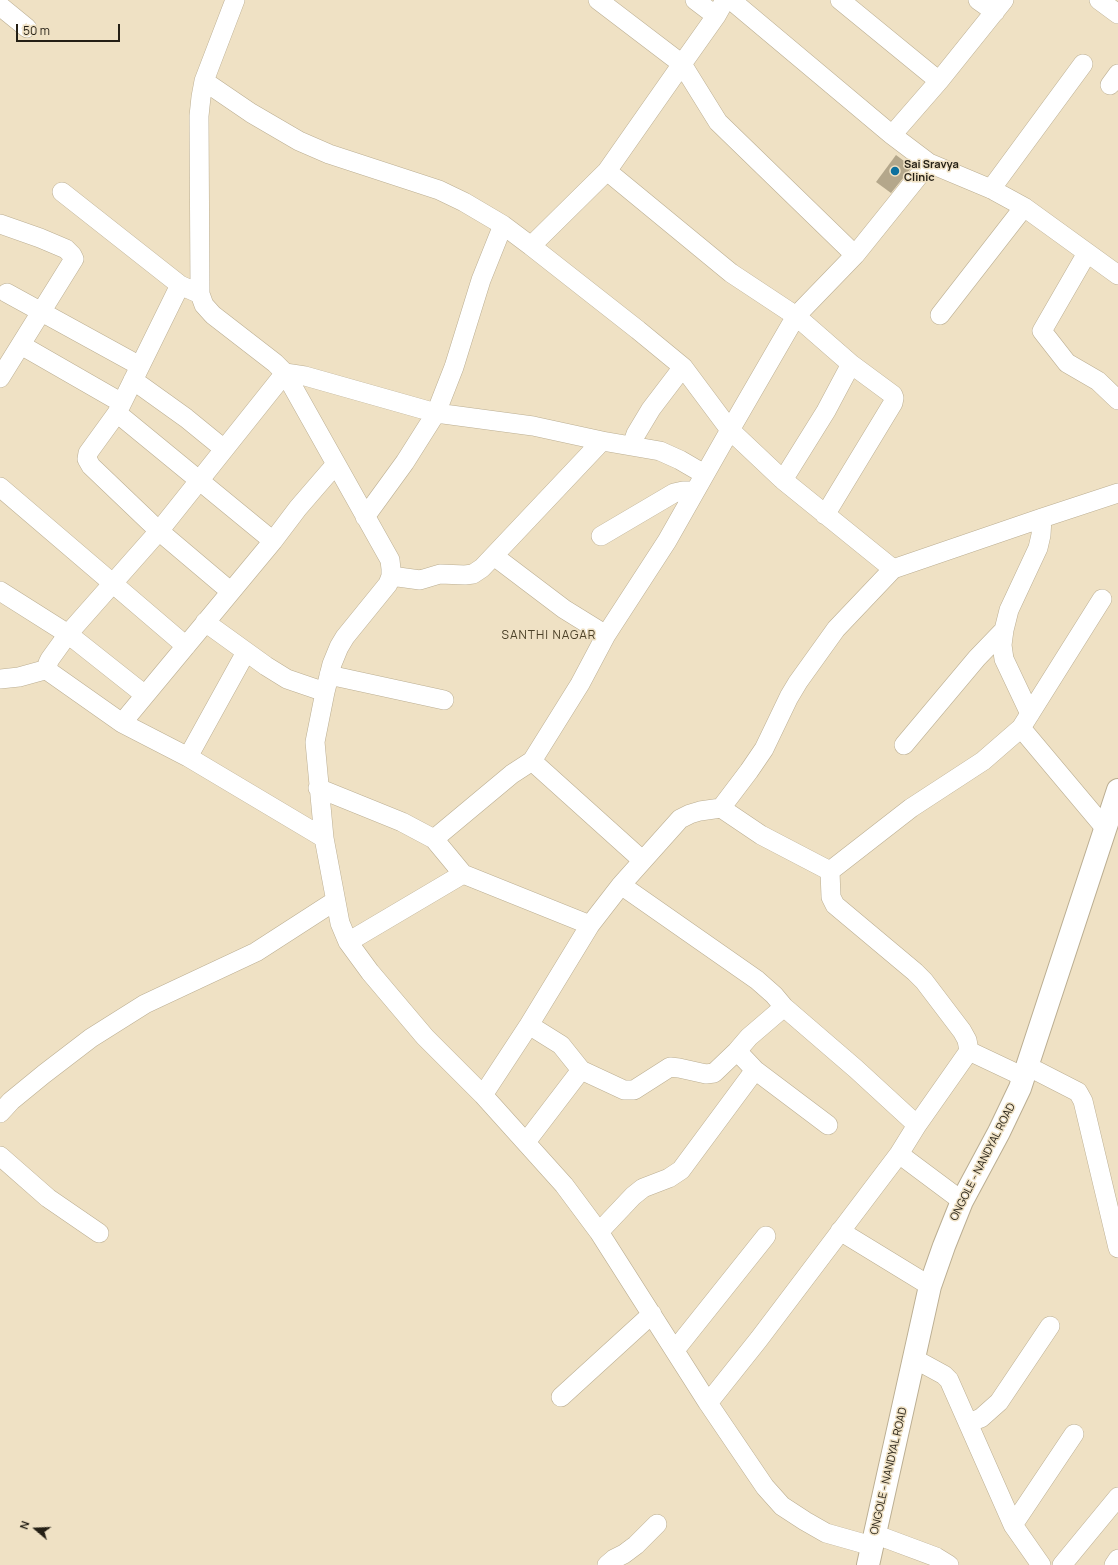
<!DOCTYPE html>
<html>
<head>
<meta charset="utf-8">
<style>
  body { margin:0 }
  #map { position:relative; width:1118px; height:1565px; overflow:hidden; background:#efe1c4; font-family:Manrope,sans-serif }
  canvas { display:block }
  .north { position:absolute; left:16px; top:1509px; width:40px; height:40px; -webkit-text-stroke:3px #efe1c4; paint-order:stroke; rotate:289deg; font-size:11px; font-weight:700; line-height:16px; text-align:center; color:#241f15 }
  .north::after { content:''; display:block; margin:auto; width:14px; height:18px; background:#241f15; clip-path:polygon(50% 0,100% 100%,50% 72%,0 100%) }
  .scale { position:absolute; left:16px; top:24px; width:104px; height:18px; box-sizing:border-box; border:2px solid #241f15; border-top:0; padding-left:5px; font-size:12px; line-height:14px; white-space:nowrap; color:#241f15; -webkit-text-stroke:3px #efe1c4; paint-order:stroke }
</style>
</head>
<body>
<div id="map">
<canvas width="1118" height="1565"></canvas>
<div class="north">N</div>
<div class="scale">50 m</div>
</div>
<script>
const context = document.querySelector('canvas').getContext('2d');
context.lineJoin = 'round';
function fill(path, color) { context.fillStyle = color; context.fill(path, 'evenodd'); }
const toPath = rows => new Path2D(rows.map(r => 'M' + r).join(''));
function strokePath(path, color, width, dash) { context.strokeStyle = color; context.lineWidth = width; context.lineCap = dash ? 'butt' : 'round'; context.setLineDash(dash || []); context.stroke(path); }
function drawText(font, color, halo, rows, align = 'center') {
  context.font = font + ' Manrope,sans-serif'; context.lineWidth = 3; context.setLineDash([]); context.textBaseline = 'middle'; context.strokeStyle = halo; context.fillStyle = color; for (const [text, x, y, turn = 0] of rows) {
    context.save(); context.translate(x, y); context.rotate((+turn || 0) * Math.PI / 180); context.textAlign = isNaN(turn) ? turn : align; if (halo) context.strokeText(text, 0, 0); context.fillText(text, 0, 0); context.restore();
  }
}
fill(toPath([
  [896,155,912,167,891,193,876,182]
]), '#b4a78b');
const minor = toPath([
  [235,0,204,81,201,97,199,116,200,294,204,305,213,315,275,363,285,373,390,560,391,569,391,576,388,584,345,637,339,647,332,664,325,692,315,742,324,838,340,923,348,942,370,972,425,1037,483,1095,564,1185,599,1232,708,1403,765,1487,782,1506,805,1521,826,1533,872,1546],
  [598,0,682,64,716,16,725,0],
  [695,0,716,16],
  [731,0,892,135],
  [840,0,939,81],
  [978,0,995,12],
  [1004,0,939,81,892,135,929,163,991,189,1024,207,1118,275],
  [1099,0,1118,14],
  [0,6,27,28],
  [204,81,251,113,299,141,329,154,439,190,464,202,503,225,531,246],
  [1110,85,1118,74],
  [607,171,731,273,796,316,851,364,893,395,894,398,893,403,825,515],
  [991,189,1083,64],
  [62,192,180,285],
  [0,224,40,238,66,249,72,255,74,259,0,378],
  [1087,253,1042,331,1067,363,1098,381,1118,400],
  [7,293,140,366],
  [200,294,180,285,117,413,88,453,87,459,91,466,159,531,230,591],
  [940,315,1024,207],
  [21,345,122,403],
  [133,380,186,418,224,449],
  [117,413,273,541],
  [632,445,636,434,651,409,683,367],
  [783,480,826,411,851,364],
  [0,487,186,646],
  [365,517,405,462,436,413,454,367,481,280,503,225],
  [601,536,674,493,683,491,695,491],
  [494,556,564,609,606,635],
  [893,569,783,480,730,430,796,316,855,255,929,163],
  [391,576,420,580,440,574,465,575,473,574,482,568,602,441],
  [0,591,68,634,145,695],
  [1102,599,1021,728,1105,828],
  [205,622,266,666,287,679,325,692],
  [329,675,444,700],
  [0,679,19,677,48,669],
  [1030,714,1004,659,1002,645,1004,630,1009,610,1038,548,1041,535,1042,518],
  [122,723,273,541,298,508,336,464],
  [904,745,977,658,1004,630],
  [188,757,246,652],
  [532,761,642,860],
  [318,788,402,822,434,839,463,874],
  [721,808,761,835,830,871,911,808,983,761,1021,728],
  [324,838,188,757,122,723,51,673,48,669,48,663,50,659,68,634,159,531,285,373,305,376,436,413,533,426,602,441,660,451,680,460,704,474],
  [434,839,512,774,532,761,580,684,606,635,667,541,730,430,683,367,638,330,531,246,607,171,682,64,718,122,855,255],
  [830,871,831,897,835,905,915,972,924,981,962,1031,967,1040,969,1051,917,1125,899,1154,962,1201],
  [621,885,757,980,774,995,784,1007,856,1069,917,1125],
  [348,942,463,874,590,925],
  [529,1025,561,1045,581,1070],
  [969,1051,1024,1077],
  [755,1070,828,1125],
  [1037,1071,1078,1092,1083,1101,1118,1248],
  [483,1095,529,1025,590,925,621,885,680,819,690,814,700,811,721,808,749,771,764,749,789,697,798,682,836,629,893,569,1042,518,1118,493],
  [0,1113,11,1101,44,1074,91,1038,145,1004,256,952,335,901],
  [526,1142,581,1070,624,1090,634,1090,670,1067,679,1068,706,1074,714,1073,737,1051],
  [0,1156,48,1198,99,1233],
  [840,1231,930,1286],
  [599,1232,633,1196,643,1188,669,1178,681,1170,755,1070,737,1051,749,1037,784,1007],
  [675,1350,766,1236],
  [922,1363,944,1375,949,1380,1013,1525,1041,1565],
  [561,1397,652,1314],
  [708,1403,759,1339,899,1154],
  [968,1423,981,1418,999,1402,1050,1326],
  [1013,1525,1074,1434],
  [885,1538,936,1557,949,1565],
  [607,1565,614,1559,624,1554,636,1545,657,1524],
  [1062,1565,1118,1497],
  [1114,1565,1118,1559]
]);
const major = toPath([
  [868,1565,930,1286,944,1246,962,1201,999,1132,1020,1088,1118,790]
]);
strokePath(minor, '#bbae92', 20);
strokePath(major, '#bbae92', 24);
strokePath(minor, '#fff', 19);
strokePath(major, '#fff', 22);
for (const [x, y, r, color] of [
  [895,171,5,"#0d709e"]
]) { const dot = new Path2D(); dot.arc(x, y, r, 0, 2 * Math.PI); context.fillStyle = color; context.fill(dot); strokePath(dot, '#efe1c4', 1.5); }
drawText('bold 11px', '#241f15', '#efe1c4', [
  ["Sai Sravya",904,165],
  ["Clinic",904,178]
], 'left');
drawText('11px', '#241f15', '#efe1c4', [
  ["ONGOLE - NANDYAL ROAD",983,1162,-63],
  ["ONGOLE - NANDYAL ROAD",889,1471,-77]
]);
context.letterSpacing = '1px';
drawText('12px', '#4b4027', '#efe1c4', [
  ["SANTHI NAGAR",549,636]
]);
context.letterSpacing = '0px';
</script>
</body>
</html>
